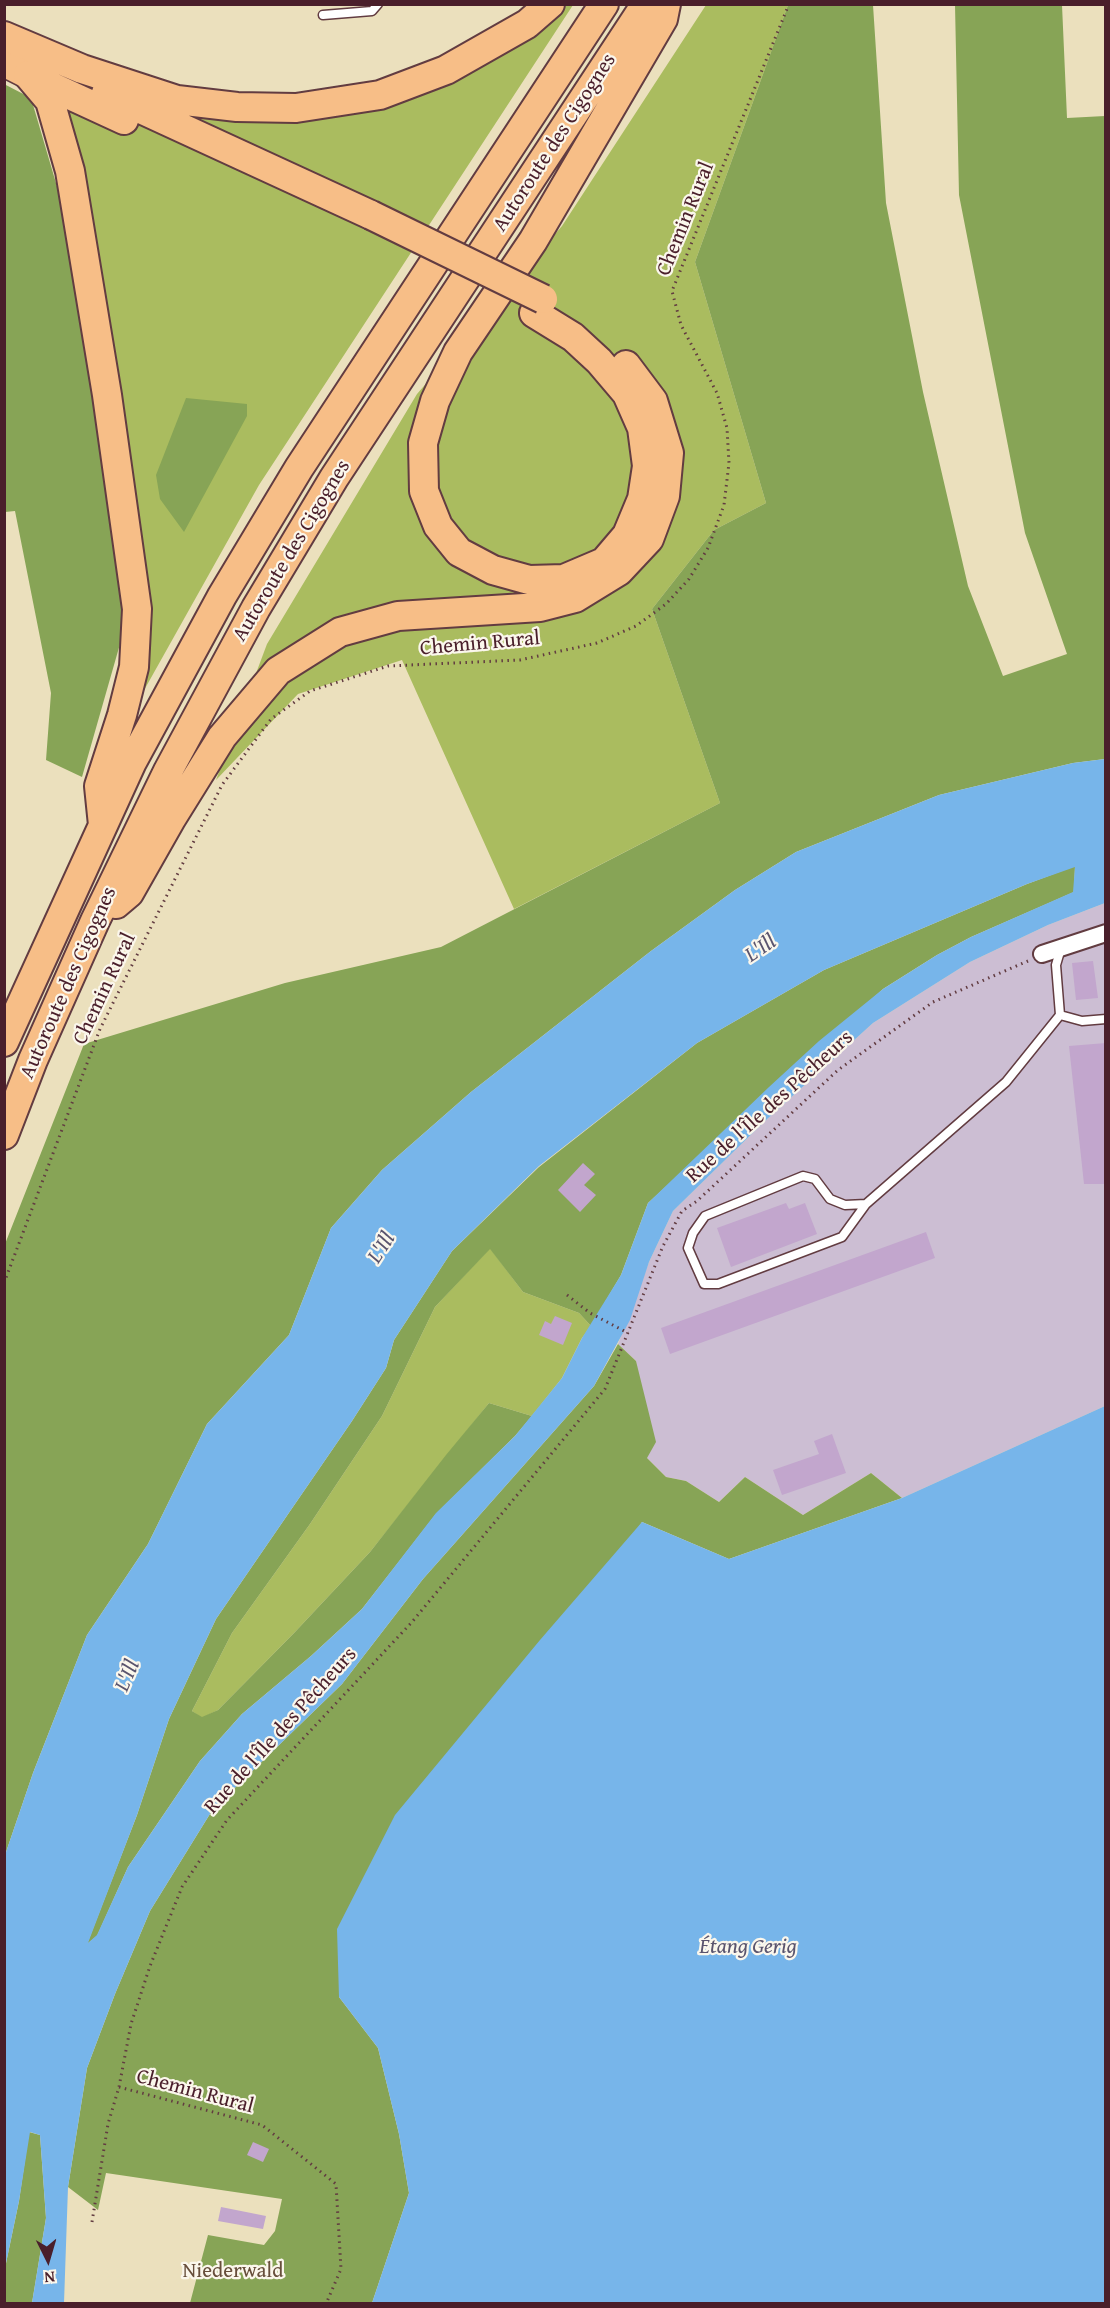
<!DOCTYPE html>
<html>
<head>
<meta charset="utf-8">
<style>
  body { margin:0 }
  #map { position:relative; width:1110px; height:2308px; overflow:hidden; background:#ebe0bd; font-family:"Gentium Book Plus",serif }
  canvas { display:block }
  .frame { position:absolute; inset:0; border:6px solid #4a1f2b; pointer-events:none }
  .north { position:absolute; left:18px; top:2230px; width:60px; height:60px; -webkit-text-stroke:4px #fbf7ec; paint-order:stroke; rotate:175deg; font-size:16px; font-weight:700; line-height:24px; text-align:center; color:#4a1f2b }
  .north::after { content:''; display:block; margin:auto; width:21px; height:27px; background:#4a1f2b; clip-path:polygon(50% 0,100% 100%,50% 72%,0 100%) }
</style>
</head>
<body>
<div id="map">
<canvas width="1110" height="2308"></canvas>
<div class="frame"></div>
<div class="north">N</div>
</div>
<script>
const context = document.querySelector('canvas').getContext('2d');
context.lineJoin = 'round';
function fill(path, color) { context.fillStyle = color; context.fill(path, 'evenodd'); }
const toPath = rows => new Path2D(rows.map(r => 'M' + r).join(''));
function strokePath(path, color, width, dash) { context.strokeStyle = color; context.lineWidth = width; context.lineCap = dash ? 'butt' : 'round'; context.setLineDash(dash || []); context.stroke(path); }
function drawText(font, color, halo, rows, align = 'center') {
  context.font = font + ' "Gentium Book Plus",serif'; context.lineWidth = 4.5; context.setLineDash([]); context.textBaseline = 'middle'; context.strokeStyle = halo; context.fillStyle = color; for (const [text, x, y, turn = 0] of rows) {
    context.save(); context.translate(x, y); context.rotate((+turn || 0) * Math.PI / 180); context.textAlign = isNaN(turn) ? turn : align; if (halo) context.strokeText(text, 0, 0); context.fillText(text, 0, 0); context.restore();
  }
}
fill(toPath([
  [1105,903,1105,1406,902,1498,871,1473,803,1515,745,1477,719,1502,686,1481,666,1477,647,1458,636,1361,618,1344,649,1262,673,1211,765,1121,873,1023,970,962,1048,925]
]), '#ccbed3');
fill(toPath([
  [567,5,573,5,259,485,138,701,62,103,292,118,500,50],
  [706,5,788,5,695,262,766,503,714,530,652,609,720,803,514,909,402,660,298,694,216,780,267,644,417,394,562,226],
  [490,1248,523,1292,579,1313,591,1326,582,1338,562,1378,532,1416,489,1403,370,1552,294,1633,218,1710,202,1718,192,1711,232,1633,310,1524,382,1416,435,1307]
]), '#aabc5f');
fill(toPath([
  [788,5,873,5,886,203,923,392,968,586,1003,676,1067,654,1025,533,959,195,955,5,1062,5,1067,118,1105,116,1105,759,1073,763,939,795,796,852,735,890,651,951,471,1092,382,1170,331,1228,289,1335,207,1424,148,1544,87,1635,33,1773,5,1855,5,1244,84,1044,285,983,441,947,720,803,652,609,714,530,766,503,695,262],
  [4,84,31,98,68,224,126,623,82,777,46,760,51,693,15,511,5,512],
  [186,398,247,404,247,416,184,532,160,499,156,475],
  [1075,866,1074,892,971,937,937,955,883,989,648,1203,621,1275,591,1326,579,1313,523,1292,490,1249,435,1307,382,1416,310,1524,232,1633,192,1711,202,1717,218,1710,294,1633,370,1552,446,1455,489,1403,532,1416,515,1436,436,1514,362,1609,311,1656,242,1714,200,1761,128,1867,97,1936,87,1944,137,1815,169,1719,216,1619,352,1421,386,1368,394,1340,452,1251,539,1167,697,1043,824,970,1027,884],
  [618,1344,636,1361,656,1442,647,1458,666,1477,686,1481,719,1502,745,1477,803,1515,871,1473,902,1498,729,1559,642,1522,339,1997,378,2048,399,2134,409,2193,372,2303,190,2303,208,2235,264,2245,275,2231,282,2199,106,2173,98,2210,68,2187,87,2068,115,1994,150,1911,213,1809,342,1684,423,1579,594,1386],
  [29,2132,40,2135,46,2218,32,2303,5,2304,5,2268,19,2201]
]), '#87a456');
fill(toPath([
  [1105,759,1105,903,1048,925,970,962,873,1023,765,1121,673,1211,649,1262,630,1320,594,1386,423,1579,342,1684,213,1809,150,1911,115,1994,87,2068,68,2187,64,2303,32,2303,46,2218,40,2135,30,2132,19,2201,5,2268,5,1855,33,1773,87,1635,148,1544,207,1424,289,1335,331,1228,382,1170,471,1092,651,951,735,890,796,852,939,795,1073,763],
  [1075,867,1073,892,971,937,937,955,883,989,819,1041,769,1087,648,1203,621,1275,582,1338,562,1378,515,1436,436,1513,362,1609,311,1656,242,1714,200,1761,128,1867,97,1935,88,1943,137,1815,169,1719,216,1619,352,1421,386,1368,394,1340,452,1251,539,1166,697,1043,824,970,1027,884],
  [1105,1406,1105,2303,372,2303,409,2193,399,2134,378,2048,339,1997,337,1929,395,1815,540,1640,642,1522,729,1559,902,1498]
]), '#77b5ea');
fill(toPath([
  [1093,961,1098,998,1076,1000,1072,963],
  [1106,1043,1106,1184,1084,1184,1069,1046],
  [583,1163,595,1174,584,1185,596,1195,580,1212,558,1190],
  [786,1203,789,1209,805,1203,817,1234,731,1267,717,1228],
  [926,1232,935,1258,670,1354,661,1328],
  [555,1316,572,1323,563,1345,539,1335,545,1321,551,1324],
  [832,1434,846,1473,782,1495,773,1470,819,1454,814,1441],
  [253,2142,269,2149,263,2162,247,2155],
  [221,2207,266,2216,263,2229,218,2221]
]), '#c2a6cd');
const service = toPath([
  [323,15,372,11,378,4],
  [1060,1015,1082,1021,1106,1019],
  [866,1204,842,1237,718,1284,704,1284,688,1248,693,1233,705,1216,803,1176,815,1179,830,1199,845,1205,866,1204,1006,1082,1060,1015,1056,965,1061,948]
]);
const minor = toPath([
  [1042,954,1106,933]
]);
const primary = toPath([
  [4,63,28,75]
]);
const trunk = toPath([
  [4,36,82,69,177,100,237,107,296,108,380,95,446,70,527,24,550,4],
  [28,75,50,101,70,171,107,395,137,609,134,667,122,715,99,786,103,825],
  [35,79,124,120],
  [106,93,371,215],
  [534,313,573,337,599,361,627,394,642,428,647,466,642,499,627,535,604,562,564,579,529,580,493,570,459,552,438,526,424,491,423,443,435,401,458,352,533,241,663,19,666,4],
  [116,904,129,893,171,819,222,737,278,671,340,632,398,616,540,607,575,598,619,571,649,539,665,496,669,453,653,401,626,365],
  [4,1042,132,762,222,596,299,468,604,4],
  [4,1135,33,1060,95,921,168,771,256,608,334,478,646,4]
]);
strokePath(service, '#623c41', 11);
strokePath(minor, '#623c41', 20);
strokePath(primary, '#623c41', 30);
strokePath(trunk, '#623c41', 32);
strokePath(toPath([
  [4,1283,100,1029,222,785,271,719,310,691,388,666,520,660,597,643,636,626,666,604,689,579,708,548,724,505,729,463,727,428,717,393,681,325,672,291,789,4],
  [567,1295,590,1313,628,1333],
  [119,2087,262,2125,336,2184,341,2269,326,2304],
  [92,2222,108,2124,119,2087,131,2024,150,1966,182,1887,227,1820,412,1622,605,1389,663,1246,682,1211,697,1201,838,1070,933,1002,1028,961]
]), '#623c41', 3, [1.5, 4.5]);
strokePath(service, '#fff', 8);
strokePath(minor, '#fff', 16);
strokePath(primary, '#f7be87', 27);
strokePath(trunk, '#f7be87', 28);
const trunkBridge = toPath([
  [371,215,543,299]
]);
strokePath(trunkBridge, '#623c41', 32, []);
strokePath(trunkBridge, '#f7be87', 28);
drawText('21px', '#4a1f2b', '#fbf7ec', [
  ["Autoroute des Cigognes",555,143,-57],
  ["Chemin Rural",686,219,-68],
  ["Autoroute des Cigognes",292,551,-59],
  ["Chemin Rural",480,644,-5],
  ["Autoroute des Cigognes",69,983,-66],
  ["Chemin Rural",105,989,-65],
  ["Rue de l'Île des Pêcheurs",770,1107,-42],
  ["Rue de l'Île des Pêcheurs",281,1731,-48],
  ["Chemin Rural",195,2092,15]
]);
drawText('21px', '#674e3b', '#fbf7ec', [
  ["Niederwald",233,2272]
]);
drawText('italic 22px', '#5a546e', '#fbf7ec', [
  ["L'Ill",761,949,-34],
  ["L'Ill",382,1248,-57],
  ["L'Ill",128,1676,-67],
  ["Étang Gerig",748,1947]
]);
</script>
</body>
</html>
